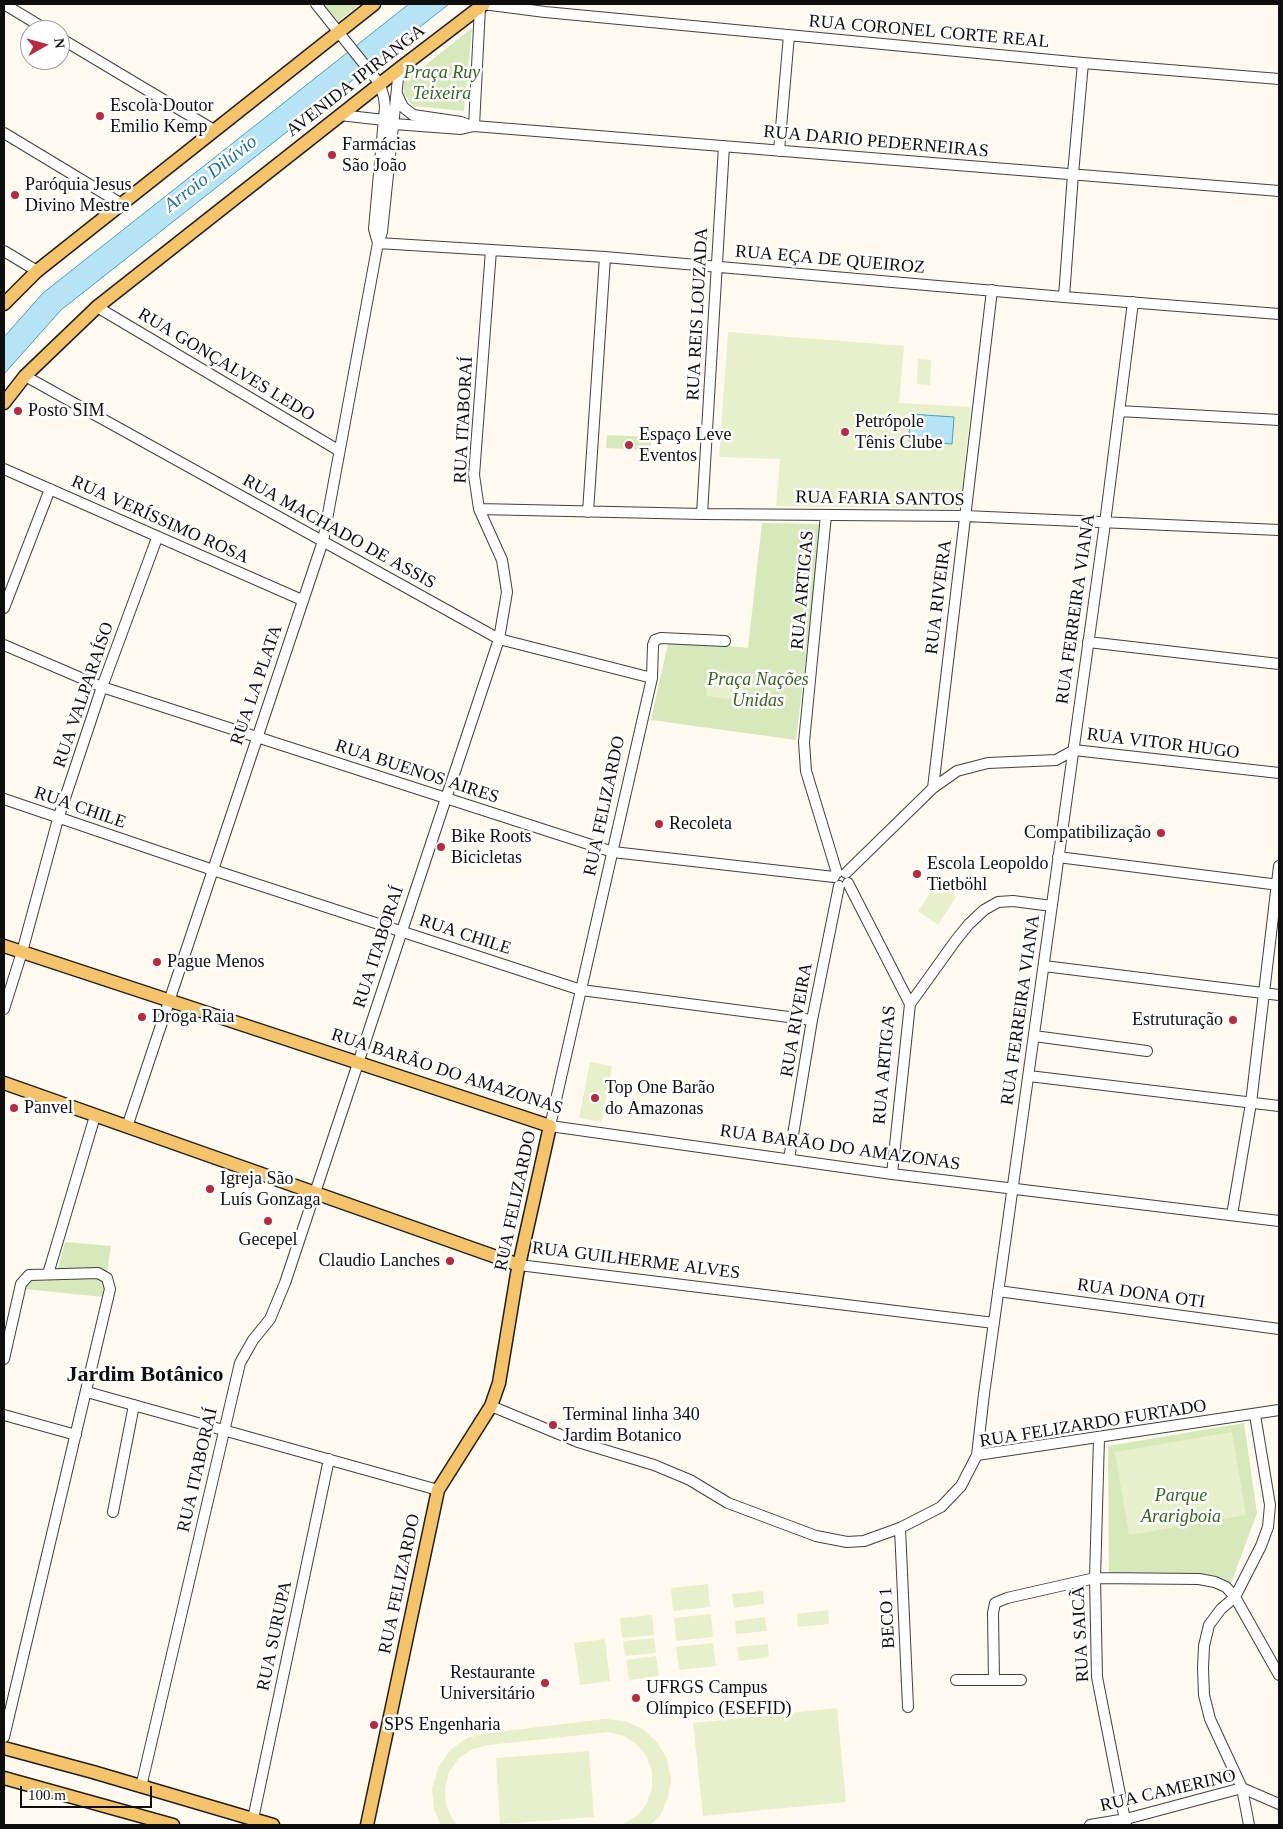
<!DOCTYPE html>
<html>
<head>
<meta charset="utf-8">
<style>
  body { margin:0 }
  #map { position:relative; width:1283px; height:1829px; overflow:hidden; background:#fffaf0; font-family:"Times New Roman",serif }
  canvas { display:block }
  .frame { position:absolute; inset:0; border:5px solid #0e0e0e; pointer-events:none }
  .north { position:absolute; left:20px; top:20px; width:50px; height:50px; box-sizing:border-box; background:#fff; border:1px solid #9f9f9f; border-radius:50%; rotate:83deg; font-size:14px; font-weight:700; line-height:20px; text-align:center; color:#0e0e0e }
  .north::after { content:''; display:block; margin:auto; width:18px; height:22px; background:#bb2940; clip-path:polygon(50% 0,100% 100%,50% 72%,0 100%) }
  .scale { position:absolute; left:20px; top:1786px; width:132px; height:22px; box-sizing:border-box; border:2px solid #0e0e0e; border-top:0; padding-left:6px; font-size:15px; line-height:18px; white-space:nowrap; color:#0e0e0e; -webkit-text-stroke:4px #fff; paint-order:stroke }
</style>
</head>
<body>
<div id="map">
<canvas width="1283" height="1829"></canvas>
<div class="frame"></div>
<div class="north">N</div>
<div class="scale">100 m</div>
</div>
<script>
const context = document.querySelector('canvas').getContext('2d');
context.lineJoin = 'round';
function fill(path, color) { context.fillStyle = color; context.fill(path, 'evenodd'); }
const toPath = rows => new Path2D(rows.map(r => 'M' + r).join(''));
function strokePath(path, color, width, dash) { context.strokeStyle = color; context.lineWidth = width; context.lineCap = dash ? 'butt' : 'round'; context.setLineDash(dash || []); context.stroke(path); }
function drawText(font, color, halo, rows, align = 'center') {
  context.font = font + ' "Times New Roman",serif'; context.lineWidth = 5; context.setLineDash([]); context.textBaseline = 'middle'; context.strokeStyle = halo; context.fillStyle = color; for (const [text, x, y, turn = 0] of rows) {
    context.save(); context.translate(x, y); context.rotate((+turn || 0) * Math.PI / 180); context.textAlign = isNaN(turn) ? turn : align; if (halo) context.strokeText(text, 0, 0); context.fillText(text, 0, 0); context.restore();
  }
}
fill(toPath([
  [323,4,361,4,338,21],
  [472,28,464,111,413,106,404,94,404,82],
  [607,435,651,437,651,450,606,448],
  [762,523,822,524,796,740,651,720,669,639,748,648],
  [65,1242,111,1246,103,1297,25,1289,34,1279,55,1280],
  [1244,1423,1257,1513,1230,1586,1211,1578,1109,1578,1108,1446]
]), '#d7e8ba');
fill(toPath([
  [728,332,904,346,899,403,971,407,960,509,776,506,780,459,719,457],
  [918,359,931,360,930,385,917,384],
  [709,670,745,674,742,701,706,696],
  [937,883,956,897,938,925,918,911],
  [590,1062,612,1066,602,1122,579,1118],
  [1232,1432,1246,1515,1129,1535,1115,1452],
  [708,1584,710,1607,673,1611,671,1588],
  [763,1591,764,1604,734,1608,732,1594],
  [828,1610,829,1624,798,1627,797,1614],
  [711,1614,713,1637,676,1641,674,1618],
  [652,1615,654,1635,622,1638,620,1618],
  [765,1617,767,1631,736,1634,735,1621],
  [654,1638,656,1653,625,1656,623,1641],
  [605,1639,610,1681,580,1685,574,1643],
  [713,1643,716,1666,679,1670,676,1647],
  [768,1644,769,1657,739,1661,737,1647],
  [656,1656,659,1676,629,1680,626,1660],
  [837,1708,846,1802,703,1816,693,1723],
  [605,1719,625,1721,643,1729,657,1742,667,1759,671,1779,668,1798,660,1816,650,1825,621,1825,638,1815,647,1803,652,1788,652,1772,647,1757,637,1745,624,1736,609,1732,489,1745,473,1749,459,1758,449,1772,445,1788,446,1805,453,1820,458,1825,441,1825,434,1809,432,1788,438,1768,450,1750,467,1738,488,1733],
  [589,1751,594,1817,500,1824,496,1758]
]), '#e7f0cb');
const water = toPath([
  [409,4,449,4,61,310,4,374,4,337,43,293,409,4],
  [910,414,954,417,952,444,909,441,910,414]
]);
fill(water, '#b6e4f5');
strokePath(water, '#3ea2ca', 1);
const minor = toPath([
  [4,4,47,30],
  [316,4,380,84,384,98,385,107,374,229,378,243],
  [483,4,545,12,1083,63,1279,79],
  [60,38,214,130],
  [397,94,403,107,413,115,461,122,471,126],
  [340,115,384,120],
  [394,124,461,129,474,126,1279,191],
  [474,126,480,7],
  [4,133,120,203],
  [779,151,789,35],
  [378,243,605,257,1064,297,1279,314],
  [4,251,37,271],
  [1064,297,1073,174,1083,63],
  [97,307,338,450],
  [25,376,499,639,652,678],
  [1119,411,1279,420],
  [4,469,302,600],
  [479,509,702,514,965,516,1279,530],
  [588,512,605,257],
  [702,514,724,146],
  [826,515,804,742,806,771,837,873],
  [4,608,50,489],
  [725,641,661,638,655,640,653,645,652,678,550,1126,892,1174,1279,1221],
  [1088,642,1279,664],
  [4,645,102,687,613,852,834,877],
  [933,788,992,290],
  [4,799,213,870,581,990,812,1020],
  [1058,857,1279,885],
  [846,873,933,788,957,771,988,763,1056,760,1074,750,1279,773],
  [848,883,910,1004,892,1174],
  [1044,966,1279,995],
  [910,1004,956,940,969,924,984,910,998,902,1013,901,1052,906],
  [4,1009,22,952,58,819,102,687,157,538],
  [1034,1036,1147,1051],
  [1029,1076,1279,1106],
  [127,1127,323,541,378,243,382,232,399,69],
  [789,1159,812,1020,839,886],
  [1232,1215,1251,1103,1279,866],
  [519,1265,994,1323],
  [48,1274,95,1116],
  [998,1291,1279,1329],
  [4,1359,21,1284,29,1275,98,1273,107,1278,110,1289,4,1737],
  [87,1392,438,1490],
  [491,1406,578,1442,654,1465,690,1480,728,1503,816,1536,847,1542,864,1541,900,1528,941,1507,961,1486,977,1455,984,1394,1105,523,1133,302],
  [4,1415,76,1435],
  [1099,1438,1095,1578,1097,1677,1126,1825],
  [977,1455,1279,1410],
  [113,1512,134,1405],
  [900,1528,908,1707],
  [956,1680,1021,1680],
  [994,1680,993,1613,995,1603,1007,1598,1095,1578,1199,1579,1215,1582,1226,1587,1235,1597,1279,1675],
  [141,1787,240,1363,253,1340,270,1319,285,1283,499,639,507,592,502,560,479,509,474,475,491,250],
  [253,1819,329,1459],
  [1090,1825,1126,1819,1242,1788,1279,1804],
  [1249,1825,1242,1788,1210,1719,1204,1695,1203,1668,1204,1646,1209,1625,1221,1609,1235,1597,1261,1546,1268,1527,1270,1505,1255,1415]
]);
const major = toPath([
  [4,304,37,271,374,4],
  [4,403,25,376,97,307,399,69,484,4],
  [4,946,550,1126,517,1274,499,1383,491,1406,438,1490,367,1825],
  [4,1083,519,1265],
  [4,1748,93,1772,273,1825],
  [4,1778,173,1825]
]);
strokePath(minor, '#414141', 12);
strokePath(major, '#1f1f1f', 15);
strokePath(minor, '#fff', 10);
strokePath(major, '#f5c369', 12);
for (const [x, y, r, color] of [
  [100,116,5,"#bb2940"],
  [332,155,5,"#bb2940"],
  [15,195,5,"#bb2940"],
  [18,411,5,"#bb2940"],
  [845,432,5,"#bb2940"],
  [629,445,5,"#bb2940"],
  [659,824,5,"#bb2940"],
  [1161,833,5,"#bb2940"],
  [441,847,5,"#bb2940"],
  [917,874,5,"#bb2940"],
  [157,962,5,"#bb2940"],
  [142,1017,5,"#bb2940"],
  [1233,1020,5,"#bb2940"],
  [595,1098,5,"#bb2940"],
  [14,1108,5,"#bb2940"],
  [210,1189,5,"#bb2940"],
  [268,1221,5,"#bb2940"],
  [450,1261,5,"#bb2940"],
  [553,1425,5,"#bb2940"],
  [545,1683,5,"#bb2940"],
  [636,1698,5,"#bb2940"],
  [374,1725,5,"#bb2940"]
]) { const dot = new Path2D(); dot.arc(x, y, r, 0, 2 * Math.PI); context.fillStyle = color; context.fill(dot); strokePath(dot, '#fff', 2); }
drawText('18px', '#0e0e0e', '#fff', [
  ["RUA CORONEL CORTE REAL",929,32,5],
  ["AVENIDA IPIRANGA",356,81,-38],
  ["RUA DARIO PEDERNEIRAS",876,142,5],
  ["RUA EÇA DE QUEIROZ",830,260,5],
  ["RUA REIS LOUZADA",698,314,-87],
  ["RUA GONÇALVES LEDO",226,365,31],
  ["RUA ITABORAÍ",464,420,-87],
  ["RUA FARIA SANTOS",880,499,1],
  ["RUA VERÍSSIMO ROSA",160,520,24],
  ["RUA MACHADO DE ASSIS",339,532,29],
  ["RUA ARTIGAS",803,590,-85],
  ["RUA RIVEIRA",939,597,-83],
  ["RUA FERREIRA VIANA",1076,609,-82],
  ["RUA LA PLATA",257,685,-71],
  ["RUA VALPARAÍSO",84,695,-71],
  ["RUA VITOR HUGO",1163,744,7],
  ["RUA BUENOS AIRES",417,772,18],
  ["RUA FELIZARDO",605,806,-78],
  ["RUA CHILE",80,808,19],
  ["RUA CHILE",465,935,18],
  ["RUA ITABORAÍ",379,947,-72],
  ["RUA FERREIRA VIANA",1021,1010,-82],
  ["RUA RIVEIRA",797,1020,-80],
  ["RUA ARTIGAS",885,1065,-85],
  ["RUA BARÃO DO AMAZONAS",447,1072,18],
  ["RUA BARÃO DO AMAZONAS",840,1148,8],
  ["RUA FELIZARDO",516,1201,-78],
  ["RUA GUILHERME ALVES",636,1261,7],
  ["RUA DONA OTI",1141,1294,8],
  ["RUA FELIZARDO FURTADO",1093,1424,-9],
  ["RUA ITABORAÍ",198,1470,-77],
  ["RUA FELIZARDO",400,1584,-78],
  ["BECO 1",888,1618,-93],
  ["RUA SAICÃ",1081,1634,-93],
  ["RUA SURUPA",275,1636,-78],
  ["RUA CAMERINO",1168,1791,-13]
]);
drawText('italic 18px', '#366520', '#fff', [
  ["Praça Ruy",442,73],
  ["Teixeira",442,94],
  ["Praça Nações",758,680],
  ["Unidas",758,701],
  ["Parque",1181,1496],
  ["Ararigboia",1181,1517]
]);
drawText('18px', '#0e0e0e', '#fff', [
  ["Escola Doutor",110,106],
  ["Emilio Kemp",110,127],
  ["Farmácias",342,145],
  ["São João",342,166],
  ["Paróquia Jesus",25,185],
  ["Divino Mestre",25,206],
  ["Posto SIM",28,411],
  ["Petrópole",855,422],
  ["Tênis Clube",855,443],
  ["Espaço Leve",639,435],
  ["Eventos",639,456],
  ["Recoleta",669,824],
  ["Compatibilização",1151,833,"right"],
  ["Bike Roots",451,837],
  ["Bicicletas",451,858],
  ["Escola Leopoldo",927,864],
  ["Tietböhl",927,885],
  ["Pague Menos",167,962],
  ["Droga Raia",152,1017],
  ["Estruturação",1223,1020,"right"],
  ["Top One Barão",605,1088],
  ["do Amazonas",605,1109],
  ["Panvel",24,1108],
  ["Igreja São",220,1179],
  ["Luís Gonzaga",220,1200],
  ["Gecepel",268,1240,"center"],
  ["Claudio Lanches",440,1261,"right"],
  ["Terminal linha 340",563,1415],
  ["Jardim Botanico",563,1436],
  ["Restaurante",535,1673,"right"],
  ["Universitário",535,1694,"right"],
  ["UFRGS Campus",646,1688],
  ["Olímpico (ESEFID)",646,1709],
  ["SPS Engenharia",384,1725]
], 'left');
drawText('italic 19px', '#1a739d', '#fff', [
  ["Arroio Dilúvio",211,174,-38]
]);
drawText('bold 22px', '#0e0e0e', '#fff', [
  ["Jardim Botânico",145,1375]
]);
</script>
</body>
</html>
